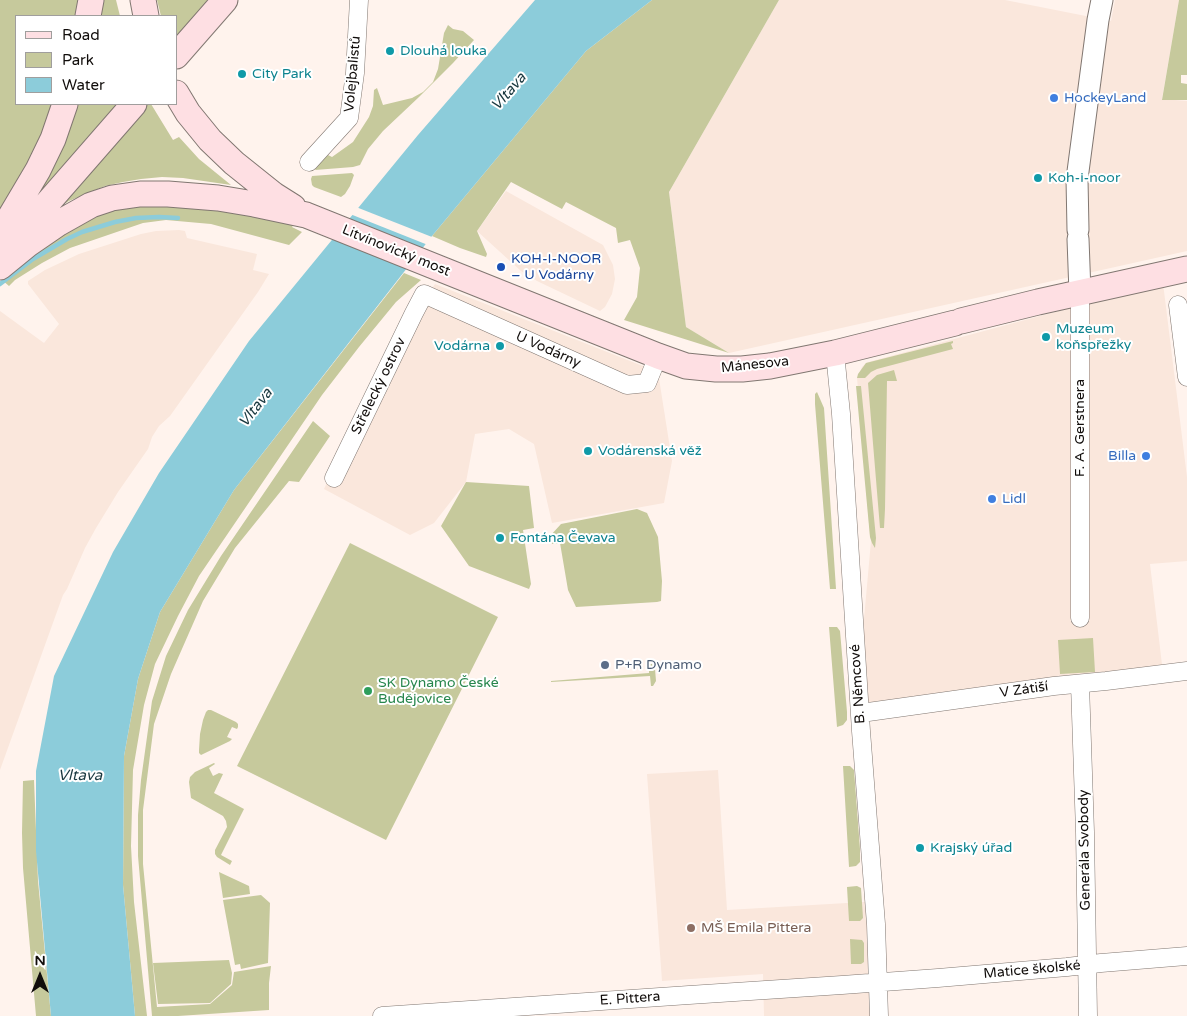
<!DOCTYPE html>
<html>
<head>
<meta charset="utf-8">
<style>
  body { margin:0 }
  #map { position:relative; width:1187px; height:1016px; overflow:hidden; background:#fff3ed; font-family:"Varela Round",sans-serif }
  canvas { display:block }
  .legend { position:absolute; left:15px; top:15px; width:162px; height:90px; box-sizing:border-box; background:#fff; border:1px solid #a09e9d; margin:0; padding:6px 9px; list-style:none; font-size:15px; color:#110d0b }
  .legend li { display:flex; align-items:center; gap:10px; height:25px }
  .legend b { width:25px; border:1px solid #a09e9d }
  .north { position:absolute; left:15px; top:951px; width:50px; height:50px; -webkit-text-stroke:4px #fff; paint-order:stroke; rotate:0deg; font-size:14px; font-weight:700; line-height:20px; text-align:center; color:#110d0b }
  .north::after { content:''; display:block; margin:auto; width:18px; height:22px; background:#110d0b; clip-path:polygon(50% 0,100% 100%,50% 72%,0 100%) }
</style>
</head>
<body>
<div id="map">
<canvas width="1187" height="1016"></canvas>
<ul class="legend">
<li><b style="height:6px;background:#fedfe3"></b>Road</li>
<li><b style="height:14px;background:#c6c99c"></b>Park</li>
<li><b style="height:14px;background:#8cccda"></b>Water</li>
</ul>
<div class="north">N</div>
</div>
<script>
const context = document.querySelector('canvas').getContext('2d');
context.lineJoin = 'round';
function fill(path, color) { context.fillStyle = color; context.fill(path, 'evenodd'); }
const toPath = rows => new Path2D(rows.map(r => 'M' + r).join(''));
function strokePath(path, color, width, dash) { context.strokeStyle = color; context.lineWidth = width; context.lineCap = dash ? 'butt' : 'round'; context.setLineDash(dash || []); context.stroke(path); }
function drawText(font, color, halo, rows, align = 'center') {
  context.font = font + ' "Varela Round",sans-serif'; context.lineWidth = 4; context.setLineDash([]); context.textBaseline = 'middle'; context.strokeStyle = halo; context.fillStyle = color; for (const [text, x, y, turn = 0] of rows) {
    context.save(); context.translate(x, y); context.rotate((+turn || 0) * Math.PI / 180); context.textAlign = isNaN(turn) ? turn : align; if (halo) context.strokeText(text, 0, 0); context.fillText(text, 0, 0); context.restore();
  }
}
fill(toPath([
  [779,0,1005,0,1111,21,1115,0,1179,0,1162,99,1187,101,1187,251,729,353,686,327,669,192],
  [506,191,603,245,613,265,615,279,612,294,605,307,600,311,537,281,521,271,477,231],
  [179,230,185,231,187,238,257,254,253,270,269,274,258,292,170,416,159,426,152,437,148,449,118,492,96,528,85,548,67,589,63,595,0,770,0,311,44,343,59,324,28,284,28,281,45,270,79,254,141,234,156,231],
  [1163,283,1187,477,1187,561,1150,564,1163,673,1051,683,1051,696,865,720,860,643,864,619,871,541,870,537,857,378,862,367,866,363,872,361],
  [435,284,658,372,672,461,664,503,552,523,534,444,509,429,475,434,466,482,434,523,410,535,324,489,388,352],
  [718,770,727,910,881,901,887,966,887,1016,764,1016,763,974,662,981,647,774]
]), '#fae7dc');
fill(toPath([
  [0,0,78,0,76,16,16,16,16,104,57,104,0,220],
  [97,0,116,0,120,16,95,16],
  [157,0,212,0,176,40,176,16,161,16],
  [652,0,779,0,669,192,686,327,729,353,624,320,637,297,640,268,630,240,618,243,616,228,566,202,562,209,511,182,477,231,487,254,486,257,460,248,432,236,586,51],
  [1179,0,1187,0,1187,75,1181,75,1181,83,1187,84,1187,100,1162,100],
  [448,25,453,29,463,31,474,40,453,63,419,97,383,131,368,149,360,165,353,167,315,170,319,163,328,155,332,157,353,142,369,117,373,106,374,90,377,88,383,105,412,98,423,92,433,82,438,69,444,33],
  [73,104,119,104,18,219],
  [145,104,151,104,173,140,179,137,199,159,231,185,183,178,162,177,141,179,123,182,105,186,69,201,55,210],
  [352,173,354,175,350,186,345,194,341,197,314,187,312,185,311,179,312,176],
  [180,199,294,224,292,227,302,232,289,245,211,224,166,220,143,223,70,248,42,263,15,280,9,286,2,280,23,260,94,211],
  [404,273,421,280,396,302,359,347,322,395,199,576,178,616,155,664,144,705,133,770,131,846,134,902,147,1016,135,1016,123,885,124,756,138,679,160,612,234,490],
  [953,341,953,343,951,344,953,349,877,369,871,372,865,378,857,378,858,374,866,363],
  [894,370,897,381,887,381,885,509,884,528,880,528,868,383,877,375],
  [856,386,861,386,876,538,875,548,872,543,870,537],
  [817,392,824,408,836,589,830,589,815,404,815,394],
  [313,421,330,436,299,482,289,481,235,548,203,601,171,674,154,724,143,810,143,864,157,1007,210,1004,232,985,234,972,271,966,269,983,269,1010,178,1016,152,1016,138,856,138,815,141,780,152,701,166,656,188,610,221,556],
  [466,482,529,486,534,528,523,530,531,584,529,589,469,566,441,526],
  [637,509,647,513,658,537,662,581,661,601,657,602,576,607,568,590,560,543,552,544,550,536,561,524],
  [350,543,498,617,386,840,237,766],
  [829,627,837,627,840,631,847,712,847,720,843,725,837,727],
  [1093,638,1095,672,1060,674,1058,640],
  [649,664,652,664,655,669,656,681,653,686,651,686,650,676,551,682,551,681,649,673],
  [208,710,211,710,236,722,238,724,238,727,237,729,232,727,227,737,232,739,230,741,201,755,199,753,199,750,200,734,203,720,206,712],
  [214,763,215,764,209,768,213,776,219,773,223,774,214,793,244,809,221,855,232,861,230,865,217,857,215,854,215,850,227,827,226,821,223,816,191,798,189,782,190,777,195,772],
  [843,766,850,766,854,770,860,849,860,862,856,866,849,867],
  [34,780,38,881,51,1016,36,1016,23,868,22,833,23,781],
  [219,872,249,886,250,894,223,898],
  [857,886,861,888,863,918,860,921,849,921,847,887],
  [261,895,270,903,268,963,241,969,240,964,235,965,223,900],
  [850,939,862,940,864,943,864,962,861,964,851,964],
  [229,960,232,973,231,984,210,1003,158,1004,153,963]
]), '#c6c99c');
fill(toPath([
  [535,0,652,0,586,51,432,236,234,490,160,612,138,679,124,756,123,885,135,1016,51,1016,36,851,36,771,54,676,113,552,159,473,249,341,418,135]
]), '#8cccda');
fill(toPath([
  [356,207,432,237,434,238,428,245,350,214]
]), '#fff3ed');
strokePath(toPath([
  [0,284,33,259,67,239,82,232,115,222,136,218,159,217,178,218]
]), '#8cccda', 4.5);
const minor = toPath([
  [309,162,349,118,355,73,359,0],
  [1080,293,1080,618],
  [1178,305,1187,377],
  [835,353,841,414,861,731,876,924,879,1016],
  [334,478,414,313,424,294,627,385,647,383,658,356],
  [1080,684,1085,832,1088,1016],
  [861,713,1054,686,1106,681,1187,671],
  [382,1016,689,995,842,985,938,978,1067,967,1101,963,1187,956]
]);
const tertiary = toPath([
  [1078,230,1077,179,1098,20,1102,0],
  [1078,239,1080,293]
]);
const secondary = toPath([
  [143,0,146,16],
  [88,16,91,0],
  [176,56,225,0],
  [176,93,188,113,210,140,234,163,274,195,293,207],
  [0,234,38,170,53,139,65,104],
  [10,246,134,104],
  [0,267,27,245,59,223,91,205,112,198,140,194,168,194,218,198,254,204,306,215,658,356,686,366,716,369,742,369,770,366,835,353,955,323],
  [961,321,1038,302,1187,269]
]);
strokePath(minor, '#817771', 19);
strokePath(tertiary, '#817771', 23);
strokePath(secondary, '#817771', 27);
strokePath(minor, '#fff', 18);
strokePath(tertiary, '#fff', 21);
strokePath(secondary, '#fedfe3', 25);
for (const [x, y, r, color] of [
  [390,51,5,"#0f9aa8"],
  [242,74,5,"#0f9aa8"],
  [1054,98,5,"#3f7fe0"],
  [1038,178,5,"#0f9aa8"],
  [501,267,5,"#1a4fb4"],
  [1046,337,5,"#0f9aa8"],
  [500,346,5,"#0f9aa8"],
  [588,451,5,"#0f9aa8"],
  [1146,456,5,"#3f7fe0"],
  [992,499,5,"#3f7fe0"],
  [500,538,5,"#0f9aa8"],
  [605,665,5,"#5c6f8a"],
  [368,691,5,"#2e9e5b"],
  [920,848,5,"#0f9aa8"],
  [691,928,5,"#8d6e63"]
]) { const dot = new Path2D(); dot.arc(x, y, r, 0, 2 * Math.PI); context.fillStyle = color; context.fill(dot); strokePath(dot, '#fff', 2); }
drawText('14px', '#0d838f', '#fff', [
  ["Dlouhá louka",400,51],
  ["City Park",252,74],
  ["Koh-i-noor",1048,178],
  ["Muzeum",1056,329],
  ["koňspřežky",1056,345],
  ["Vodárna",490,346,"right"],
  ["Vodárenská věž",598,451],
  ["Fontána Čevava",510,538],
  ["Krajský úřad",930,848]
], 'left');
drawText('14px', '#110d0b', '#fff', [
  ["Volejbalistů",353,74,-85],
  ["Litvínovický most",396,251,22],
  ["U Vodárny",548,350,24],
  ["Mánesova",755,365,-6],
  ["Střelecký ostrov",379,386,-64],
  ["F. A. Gerstnera",1080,428,-90],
  ["B. Němcové",858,684,-94],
  ["V Zátiší",1024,690,-8],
  ["Generála Svobody",1085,850,-91],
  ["Matice školské",1032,970,-5],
  ["E. Pittera",630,999,-4]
]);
drawText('14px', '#366cbe', '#fff', [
  ["HockeyLand",1064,98],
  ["Billa",1136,456,"right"],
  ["Lidl",1002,499]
], 'left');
drawText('14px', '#164399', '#fff', [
  ["KOH-I-NOOR",511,259],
  ["– U Vodárny",511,275]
], 'left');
drawText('14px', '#4e5e75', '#fff', [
  ["P+R Dynamo",615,665]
], 'left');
drawText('14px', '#27864d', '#fff', [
  ["SK Dynamo České",378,683],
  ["Budějovice",378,699]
], 'left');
drawText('14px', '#785e54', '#fff', [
  ["MŠ Emila Pittera",701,928]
], 'left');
drawText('italic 15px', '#1a3940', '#fff', [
  ["Vltava",509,92,-49],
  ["Vltava",256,408,-52],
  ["Vltava",80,776]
]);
</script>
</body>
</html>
